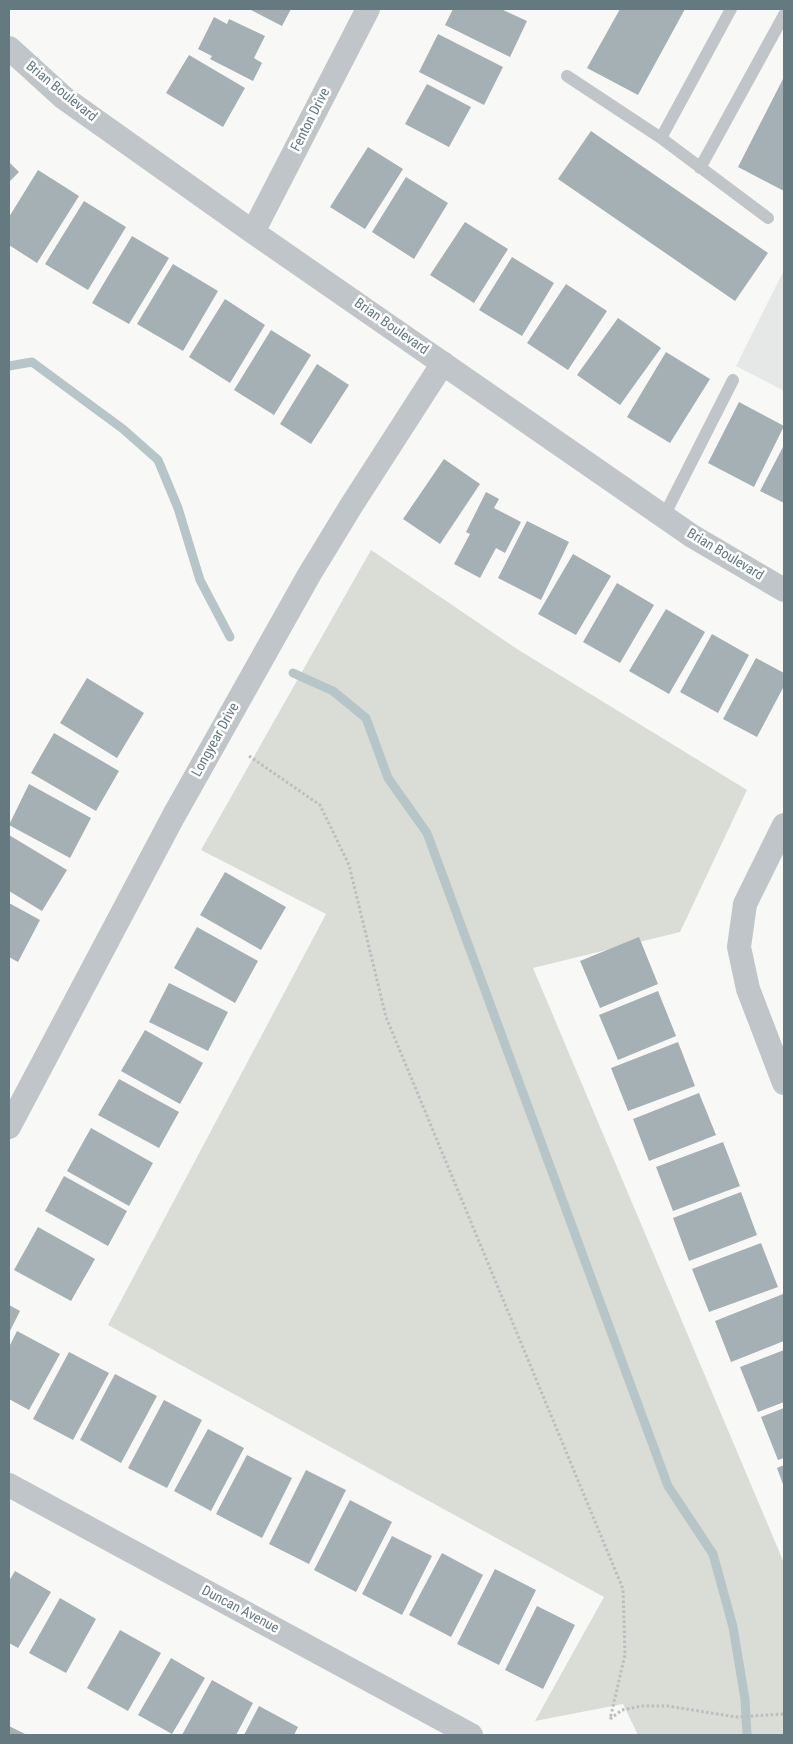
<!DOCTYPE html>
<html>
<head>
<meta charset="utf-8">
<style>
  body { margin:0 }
  #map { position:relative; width:793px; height:1744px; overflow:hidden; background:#f8f8f6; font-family:"Roboto Condensed",sans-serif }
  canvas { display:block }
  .frame { position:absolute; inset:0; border:10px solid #647980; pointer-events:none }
</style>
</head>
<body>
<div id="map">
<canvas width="793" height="1744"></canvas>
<div class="frame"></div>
</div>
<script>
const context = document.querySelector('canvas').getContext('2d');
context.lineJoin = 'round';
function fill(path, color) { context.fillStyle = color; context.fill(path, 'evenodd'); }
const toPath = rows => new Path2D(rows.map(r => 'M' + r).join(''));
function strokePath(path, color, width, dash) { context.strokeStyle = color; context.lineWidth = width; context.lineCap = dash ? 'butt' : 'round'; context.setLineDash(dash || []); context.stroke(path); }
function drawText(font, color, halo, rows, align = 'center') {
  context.font = font + ' "Roboto Condensed",sans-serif'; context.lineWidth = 5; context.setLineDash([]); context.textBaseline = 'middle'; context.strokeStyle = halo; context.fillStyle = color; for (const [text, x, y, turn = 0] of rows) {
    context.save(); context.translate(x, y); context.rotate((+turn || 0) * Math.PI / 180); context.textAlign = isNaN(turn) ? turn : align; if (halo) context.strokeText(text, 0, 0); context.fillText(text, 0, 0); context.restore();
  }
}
fill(toPath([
  [784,270,784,391,736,366]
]), '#e6e8e7');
fill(toPath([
  [371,550,517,649,747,790,680,932,533,968,784,1563,784,1735,638,1735,623,1704,535,1721,604,1597,108,1325,326,914,201,850]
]), '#d9ddd5');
strokePath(toPath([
  [9,366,32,362,123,429,158,460,178,508,200,580,230,637],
  [293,673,333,691,366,718,388,778,427,833,668,1486,713,1554,733,1627,745,1699,747,1735]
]), '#b6c5c7', 9);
fill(toPath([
  [249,9,291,9,282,26],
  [453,9,501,9,527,21,510,57,445,25],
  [620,9,685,9,638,95,587,68],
  [214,17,227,24,229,19,265,36,254,58,262,63,253,81,210,59,212,56,198,49],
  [438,34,503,67,484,105,419,72],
  [189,55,245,88,223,127,166,93],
  [784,77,784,191,738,167],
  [427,84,471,107,449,147,405,124],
  [591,131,768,253,735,301,558,179],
  [368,147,403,169,365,229,330,207],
  [9,162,19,172,9,182],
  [38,170,79,196,37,263,9,245,9,217],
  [406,177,448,203,414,259,372,232],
  [84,201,126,227,88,290,45,264],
  [465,222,508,249,474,303,430,275],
  [132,236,169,258,129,324,92,303],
  [512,257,554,283,522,336,479,310],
  [173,264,218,291,183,351,137,324],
  [566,284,607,311,568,370,527,343],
  [225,299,265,325,230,383,189,357],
  [618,318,661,348,620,405,577,375],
  [271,330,311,355,274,415,234,390],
  [666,352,710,379,670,443,627,417],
  [317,364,349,385,311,444,280,424],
  [739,402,784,426,754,487,708,463],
  [784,445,784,503,760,491],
  [444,459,480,484,440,544,403,519],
  [486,492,499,499,494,508,521,522,505,553,496,548,480,578,454,564,470,534,466,532],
  [527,521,569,542,541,600,498,578],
  [573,554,611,576,576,635,538,614],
  [617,583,654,605,620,663,583,642],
  [666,609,705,632,669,694,629,671],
  [712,634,749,655,718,713,680,692],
  [756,658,784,673,784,686,757,737,723,719],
  [87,678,144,713,117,758,60,723],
  [54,733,119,771,96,811,31,773],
  [29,784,91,818,70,858,9,825],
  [9,835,67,870,42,911,9,891],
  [225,872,286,907,261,950,200,915],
  [9,903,40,920,18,962,9,957],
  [197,927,258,961,235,1003,174,968],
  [639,937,658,984,600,1008,580,961],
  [169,983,228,1012,208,1051,149,1022],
  [658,991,676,1036,618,1060,599,1015],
  [145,1030,203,1063,180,1104,121,1071],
  [678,1042,695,1086,628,1111,611,1068],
  [119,1079,179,1112,159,1148,98,1115],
  [699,1093,716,1135,649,1161,633,1119],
  [91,1128,153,1163,129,1206,67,1171],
  [723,1142,740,1186,673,1211,656,1167],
  [64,1176,127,1211,108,1246,45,1211],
  [741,1192,757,1235,689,1261,673,1218],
  [38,1227,95,1259,71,1301,14,1270],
  [761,1243,778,1287,709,1312,692,1269],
  [783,1294,784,1341,731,1362,715,1321],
  [9,1305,20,1311,9,1333],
  [17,1331,60,1354,29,1410,9,1399,9,1347],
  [784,1350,784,1402,758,1412,740,1367],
  [69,1352,109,1373,73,1440,33,1419],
  [115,1374,157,1396,121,1463,80,1440],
  [164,1400,202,1420,167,1488,128,1468],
  [784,1408,784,1458,778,1460,761,1417],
  [208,1429,244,1448,211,1511,174,1491],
  [247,1455,292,1478,262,1538,216,1514],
  [784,1465,784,1487,777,1468],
  [306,1470,346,1490,309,1564,269,1544],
  [350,1500,392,1522,356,1592,314,1570],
  [392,1536,432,1556,402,1615,362,1594],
  [442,1553,483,1575,451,1637,409,1615],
  [495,1569,536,1590,499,1665,457,1644],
  [15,1571,51,1592,18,1648,9,1643,9,1581],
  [60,1598,96,1619,66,1673,29,1653],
  [537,1606,575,1625,543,1689,505,1670],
  [120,1630,161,1653,128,1711,87,1688],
  [171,1658,205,1678,172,1734,138,1715],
  [212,1680,253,1703,236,1735,182,1735],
  [259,1706,298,1727,294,1735,244,1735],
  [9,1726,27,1735,9,1735]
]), '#a4b0b3');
strokePath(toPath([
  [249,756,320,805,349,865,386,1017,623,1589,625,1655,610,1719],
  [610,1719,622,1710,642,1706,668,1706,736,1717,784,1714]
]), '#babec0', 3, [2.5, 2.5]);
strokePath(toPath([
  [567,76,661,138,768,218],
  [661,138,731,9],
  [700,168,784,15],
  [664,516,733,380]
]), '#bfc5c8', 12);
strokePath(toPath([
  [9,48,64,98,253,232,692,536,784,590],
  [253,232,368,9],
  [784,825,745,904,739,947,748,989,784,1083],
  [9,1127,173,817,309,575,351,506,443,363],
  [9,1485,471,1735]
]), '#bfc5c8', 24);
drawText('14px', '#647980', '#fff', [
  ["Brian Boulevard",61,92,39],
  ["Fenton Drive",311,120,-63],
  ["Brian Boulevard",391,327,35],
  ["Brian Boulevard",725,555,31],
  ["Longyear Drive",216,740,-61],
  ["Duncan Avenue",240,1610,28]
]);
</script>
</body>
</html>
